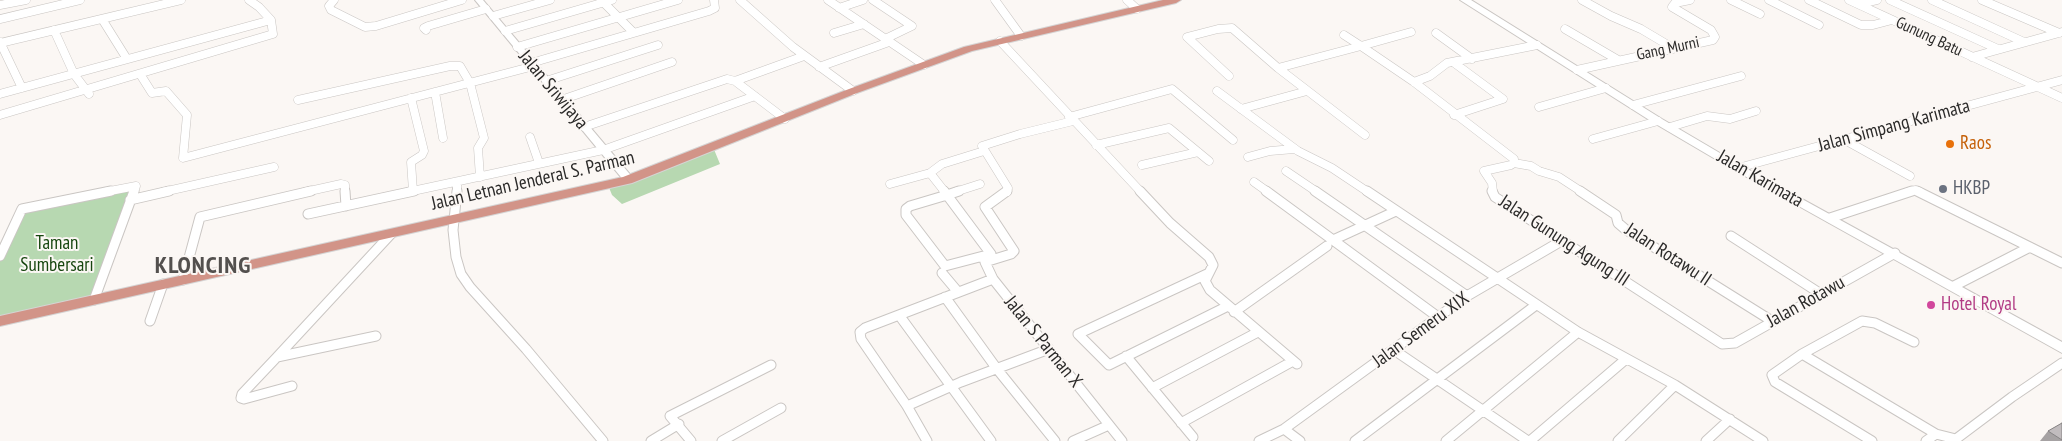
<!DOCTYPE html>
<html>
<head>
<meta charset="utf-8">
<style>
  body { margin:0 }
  canvas { display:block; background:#fbf7f4 }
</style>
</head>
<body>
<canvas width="2062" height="441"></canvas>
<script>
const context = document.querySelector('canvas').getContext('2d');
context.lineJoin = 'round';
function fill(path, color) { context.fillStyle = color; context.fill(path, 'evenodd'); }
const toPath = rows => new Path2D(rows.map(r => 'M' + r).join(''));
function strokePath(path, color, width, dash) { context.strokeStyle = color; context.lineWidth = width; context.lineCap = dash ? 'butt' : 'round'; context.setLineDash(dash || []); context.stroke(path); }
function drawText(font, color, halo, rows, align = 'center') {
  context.font = font + ' "PT Sans Narrow",sans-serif'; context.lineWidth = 4; context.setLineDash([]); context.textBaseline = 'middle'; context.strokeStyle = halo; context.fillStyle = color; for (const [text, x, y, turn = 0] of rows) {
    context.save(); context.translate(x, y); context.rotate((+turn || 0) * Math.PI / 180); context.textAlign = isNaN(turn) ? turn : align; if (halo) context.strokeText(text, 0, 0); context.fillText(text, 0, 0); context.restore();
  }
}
fill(toPath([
  [713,147,720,164,622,204,612,195,608,185],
  [137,185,94,299,0,320,0,256,26,208]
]), '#b7d8b1');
const minorFar1 = toPath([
  [334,0,329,6,331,10,365,27,376,26,462,0],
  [601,0,633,32],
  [740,0,793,47,853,91],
  [828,0,924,65],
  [873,0,912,26,885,39],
  [995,0,1021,36],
  [1127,0,1137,9],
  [1582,0,1611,16,1641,29,1673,48],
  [1731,0,1760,14],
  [1769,0,1819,25],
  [1809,0,1861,25,1873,25,1892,20],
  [1849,0,2062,98],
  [1890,0,1998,49],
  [1932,0,2024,42],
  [1982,0,2059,33],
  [1859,4,1877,0],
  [0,5,26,0],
  [839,8,863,0],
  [493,16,550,0],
  [0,19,80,0],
  [102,19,127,59],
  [1565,29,1618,60],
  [54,30,74,74,89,94],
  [426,30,424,28,428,26,486,9],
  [505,31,612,0],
  [834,33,864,24],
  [1436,33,1472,59],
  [1344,35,1361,46,1411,32],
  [1000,41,1141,192],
  [0,42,22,88],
  [0,43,181,0],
  [517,47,678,0],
  [1972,57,2062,32],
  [1453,62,1503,99,1454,115],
  [531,63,709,11,715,8,714,0],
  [819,67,889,42],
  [1577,70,1713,40,1715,37,1711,30,1672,7,1675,3,1690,0],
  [140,74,152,93,166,91,187,115,183,158,534,66],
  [1229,76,1187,37,1218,29,1232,28,1278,68],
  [546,81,658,45],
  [735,81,804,56],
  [1414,82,1430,76,1447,63,1537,45],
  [1217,91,1298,151,1332,168,1368,192],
  [435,92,443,138],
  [0,94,271,20],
  [411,98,424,151,422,155,411,162,413,191],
  [298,100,450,66,460,66,470,83,484,138,478,148,480,177],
  [561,100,672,62],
  [1633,105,1741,76],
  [1539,107,1606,88],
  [1241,109,1307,91],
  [0,115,273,34,271,20,259,7,249,0],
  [1069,117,1172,89,1233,140],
  [584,127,727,79,735,81,785,119],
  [1670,127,1707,116,1730,119,1756,111],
  [1365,135,1278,68,1361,46,1414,82,1514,159,1514,163,1511,165,1484,171,1492,183,1493,192],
  [530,137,539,163],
  [1593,139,1658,121],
  [1843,139,1910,176],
  [1096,145,1169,128,1209,161],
  [1248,157,1270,151,1294,149],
  [1514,163,1531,166,1539,171,1559,177,1582,192],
  [1142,165,1198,152],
  [1738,168,2062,80],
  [1286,171,1317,192],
  [1254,182,1268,192],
  [890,184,930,173],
  [105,192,136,186,134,192],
  [163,192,274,167],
  [305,192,341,184,345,185,345,192],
  [408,192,603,150,755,96],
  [457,192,457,182],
  [945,192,930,173,942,164,984,151],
  [955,192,980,184],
  [1007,192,1008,188,982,146,1020,134,1073,121],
  [1908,192,1915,190,1920,192]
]);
const minor = toPath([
  [345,191,346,206],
  [457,191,453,230,456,257,461,274,470,287,526,349,603,441],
  [944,191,947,195],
  [1007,191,985,207,1014,251,1011,254,985,262,993,279,1122,441],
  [1140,191,1170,223,1209,257,1213,265,1205,281,1210,290,1297,364],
  [1266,191,1438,317],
  [1315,191,1467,296],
  [1367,191,1578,332,1675,385,1763,441],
  [1492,191,1495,197,1722,344,1735,343,1895,253],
  [1580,191,1616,215,1618,223,1625,229,1772,321],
  [1917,191,2062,263],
  [947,195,991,254,945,266,906,215,906,209,910,206,947,195],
  [947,195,959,191],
  [130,200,169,191],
  [308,214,414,191],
  [1830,218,1912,191],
  [1731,236,1821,294],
  [1333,240,1396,211],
  [0,256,22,209,111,191],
  [942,273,958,292],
  [1209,273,1078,334,1109,365,1228,306],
  [183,280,200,217,311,191],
  [1954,286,2030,247],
  [945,297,997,369,1055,441],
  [94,300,134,191],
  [1234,312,1327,246],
  [899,315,991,441],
  [150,321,163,284],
  [376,336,277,357,391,234],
  [1394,350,1528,441],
  [1802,354,1936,434,1956,439,2012,397,2062,363],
  [1126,356,1193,437],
  [277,357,242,394,241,398,244,399,292,386],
  [1152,388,1258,332],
  [907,406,961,382,1049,349],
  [1181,423,1293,361],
  [1284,429,1300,441],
  [651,441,679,424],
  [691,441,670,416,771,365],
  [722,441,781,408],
  [927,441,907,406,861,339,860,332,865,328,993,279],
  [1073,441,1109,425],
  [1259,441,1284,429,1467,296,1563,240],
  [1355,441,1536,305],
  [1446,441,1578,332],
  [1530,441,1626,359],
  [1618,441,1675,385],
  [1706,441,1730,419],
  [1872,441,1775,382,1772,375,1802,354,1862,321,1875,323,1914,342],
  [1926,441,1936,434]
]);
const tertiary = toPath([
  [475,0,483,0,633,178,634,180,633,182,625,182,475,0]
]);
const secondary = toPath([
  [1460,0,1471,0,1662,119,1742,166,2062,342,2062,353,1734,170,1654,123,1460,0]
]);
const trunk = toPath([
  [1163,0,1181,0,1176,3,972,51,857,93,632,183,0,326,0,316,623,177,849,89,964,47,1163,0]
]);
strokePath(minorFar1, '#cac6c3', 9);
strokePath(minor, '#cac6c3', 11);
strokePath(tertiary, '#cac6c3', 2);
strokePath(secondary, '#cac6c3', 2);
strokePath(trunk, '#d5d4d4', 2);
strokePath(minorFar1, '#fff', 8);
strokePath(minor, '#fff', 9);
fill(tertiary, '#fff');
fill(secondary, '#fff');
fill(trunk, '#d29488');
fill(toPath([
  [2062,423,2062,441,2040,441,2048,431]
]), '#a6a2a3');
const building = toPath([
  [2062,423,2062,440,2048,431,2062,423]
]);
fill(building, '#c1bcbe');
strokePath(building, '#878485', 1);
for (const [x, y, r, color] of [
  [1950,144,5,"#e8710a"],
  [1943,189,5,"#6b7280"],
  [1931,305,5,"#d1479c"]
]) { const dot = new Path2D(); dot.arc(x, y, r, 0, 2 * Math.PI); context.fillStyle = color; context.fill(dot); strokePath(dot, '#fbf7f4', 2); }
drawText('16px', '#2b2a29', '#fbf7f4', [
  ["Gunung Batu",1929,37,25],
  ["Gang Murni",1668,49,-12]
]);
drawText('19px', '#2b2a29', '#fbf7f4', [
  ["Jalan Sriwijaya",553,90,50],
  ["Jalan Simpang Karimata",1894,126,-15],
  ["Jalan Karimata",1760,179,30],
  ["Jalan Letnan Jenderal S. Parman",533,181,-13],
  ["Jalan Gunung Agung III",1564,241,33],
  ["Jalan Rotawu II",1668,255,33],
  ["Jalan Rotawu",1806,302,-29],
  ["Jalan Semeru XIX",1421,330,-36],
  ["Jalan S Parman X",1043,342,51]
]);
drawText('19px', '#c56008', '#fbf7f4', [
  ["Raos",1960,144]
], 'left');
drawText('19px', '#5b616d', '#fbf7f4', [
  ["HKBP",1953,189]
], 'left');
drawText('19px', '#17460f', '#fbf7f4', [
  ["Taman",57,244],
  ["Sumbersari",57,266]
]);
drawText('19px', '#b23c85', '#fbf7f4', [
  ["Hotel Royal",1941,305]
], 'left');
context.letterSpacing = '1px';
drawText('bold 24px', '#53504e', '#fbf7f4', [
  ["KLONCING",203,266]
]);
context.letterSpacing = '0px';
</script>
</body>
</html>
